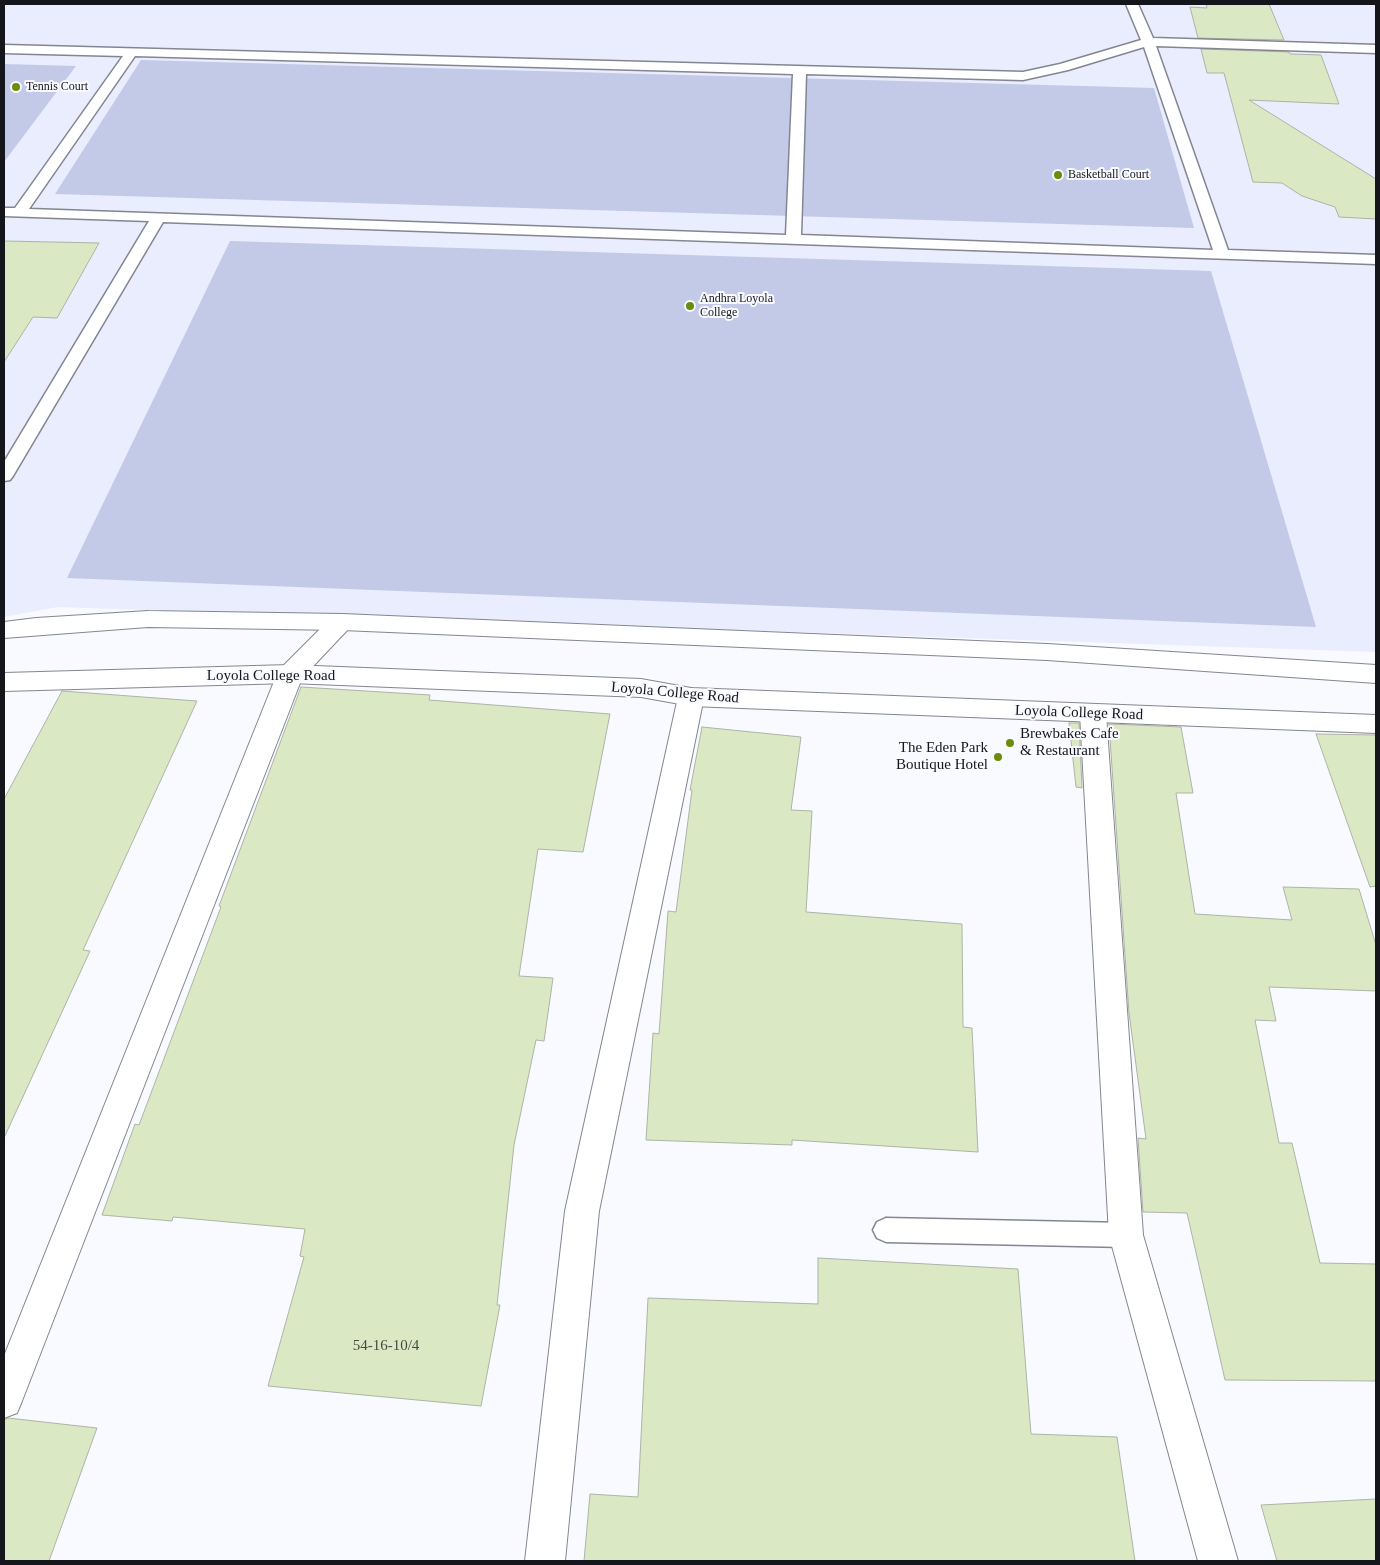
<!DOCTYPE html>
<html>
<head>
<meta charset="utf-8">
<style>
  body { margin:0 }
  #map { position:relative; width:1380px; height:1565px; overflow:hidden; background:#f8faff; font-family:Georgia,serif }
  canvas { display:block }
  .frame { position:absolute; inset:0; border:5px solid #15161b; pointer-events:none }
</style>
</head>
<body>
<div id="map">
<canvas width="1380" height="1565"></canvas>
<div class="frame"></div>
</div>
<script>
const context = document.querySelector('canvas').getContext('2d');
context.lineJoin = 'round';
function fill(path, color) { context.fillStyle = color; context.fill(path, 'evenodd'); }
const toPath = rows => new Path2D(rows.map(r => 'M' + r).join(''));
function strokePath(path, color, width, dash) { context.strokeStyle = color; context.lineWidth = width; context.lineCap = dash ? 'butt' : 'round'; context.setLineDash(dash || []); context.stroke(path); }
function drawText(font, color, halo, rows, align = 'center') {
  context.font = font + ' Georgia,serif'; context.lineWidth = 4; context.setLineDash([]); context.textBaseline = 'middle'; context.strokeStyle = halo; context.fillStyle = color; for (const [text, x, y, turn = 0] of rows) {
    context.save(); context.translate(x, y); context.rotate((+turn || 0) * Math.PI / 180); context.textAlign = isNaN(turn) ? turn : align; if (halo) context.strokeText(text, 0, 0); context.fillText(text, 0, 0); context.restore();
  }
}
fill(toPath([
  [4,4,1376,4,1376,652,58,607,4,617]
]), '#e9edfe');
fill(toPath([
  [141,60,1154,88,1194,228,55,194],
  [4,64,76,66,4,162],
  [230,241,1211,271,1316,627,67,578]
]), '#c3cae8');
const building = toPath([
  [1206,4,1269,4,1284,40,1198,38,1190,7,1207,8,1206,4],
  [1201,49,1289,52,1290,54,1321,55,1339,104,1249,100,1376,179,1376,219,1339,217,1335,207,1302,196,1282,183,1253,182,1224,73,1207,73,1201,49],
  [4,241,99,243,57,318,33,317,4,362,4,241],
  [301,687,430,695,429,700,610,714,583,852,538,849,519,976,553,978,544,1041,536,1040,514,1145,497,1305,500,1305,481,1406,268,1386,304,1257,300,1256,305,1229,173,1217,172,1221,102,1215,135,1124,139,1125,221,907,219,906,301,687],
  [62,691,197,701,83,950,90,951,4,1138,4,799,62,691],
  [1069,723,1079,723,1082,788,1076,787,1069,723],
  [1109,724,1181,727,1193,793,1176,793,1195,914,1292,920,1283,887,1359,889,1376,945,1376,991,1269,987,1276,1021,1255,1020,1279,1143,1292,1143,1320,1263,1376,1264,1376,1381,1225,1380,1187,1213,1143,1212,1138,1138,1146,1139,1129,1013,1109,724],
  [702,727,801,737,791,810,812,811,806,912,962,924,963,1027,972,1028,978,1152,792,1140,792,1145,646,1140,653,1033,659,1034,668,911,676,912,692,790,690,790,702,727],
  [1316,734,1376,735,1376,886,1370,887,1316,734],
  [818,1258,1018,1269,1031,1434,1117,1437,1135,1561,584,1561,590,1494,638,1497,648,1298,818,1304,818,1258],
  [8,1418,97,1428,49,1561,4,1561,4,1420,8,1418],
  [1376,1499,1376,1561,1277,1561,1261,1505,1376,1499]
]);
fill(building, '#dbe8c4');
strokePath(building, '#aeb3a6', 1);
const lane = toPath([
  [1126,4,1138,4,1153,38,1376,45,1376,53,1156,46,1228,250,1376,255,1376,264,163,222,13,476,10,480,4,481,4,462,149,221,4,216,4,208,15,208,123,56,4,53,4,45,1023,72,1060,64,1141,40,1126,4],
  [1144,47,1213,250,801,235,806,74,1023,80,1068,70,1144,47],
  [135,56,793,74,786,235,29,209,135,56],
  [886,1218,1126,1223,1135,1227,1139,1235,1135,1243,1126,1247,886,1242,877,1238,873,1230,877,1222,886,1218]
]);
const street = toPath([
  [342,614,351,616,355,622,302,678,22,1401,17,1413,4,1418,4,1356,277,674,281,668,333,616,342,614],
  [691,688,700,691,704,697,599,1211,565,1561,525,1561,565,1211,678,697,682,691,691,688],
  [1093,705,1102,708,1106,714,1143,1235,1238,1561,1198,1561,1109,1235,1080,714,1084,708,1093,705]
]);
const secondary = toPath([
  [148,611,342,614,1047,644,1376,665,1376,683,1047,660,342,630,148,627,4,638,4,622,36,618,148,611],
  [290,665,641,679,691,688,1376,715,1376,733,691,706,641,697,290,683,4,691,4,673,290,665]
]);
strokePath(lane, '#838691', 3);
strokePath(street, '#838691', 2);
strokePath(secondary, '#838691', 2);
fill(lane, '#fff');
fill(street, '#fff');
fill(secondary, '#fff');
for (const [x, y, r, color] of [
  [16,87,5,"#6c8b0a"],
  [1058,175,5,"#6c8b0a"],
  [690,306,5,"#6c8b0a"],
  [1010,743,5,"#6c8b0a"],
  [998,757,5,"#6c8b0a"]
]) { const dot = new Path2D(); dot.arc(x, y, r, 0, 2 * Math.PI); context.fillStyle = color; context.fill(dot); strokePath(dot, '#f8faff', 2); }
drawText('12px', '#15161b', '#f8faff', [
  ["Tennis Court",26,87],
  ["Basketball Court",1068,175],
  ["Andhra Loyola",700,299],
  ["College",700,313]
], 'left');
drawText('15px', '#15161b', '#f8faff', [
  ["Loyola College Road",271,676],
  ["Loyola College Road",675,693,5],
  ["Loyola College Road",1079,713,2]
]);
drawText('15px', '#15161b', '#f8faff', [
  ["Brewbakes Cafe",1020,734],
  ["& Restaurant",1020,751],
  ["The Eden Park",988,748,"right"],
  ["Boutique Hotel",988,765,"right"]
], 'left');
drawText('15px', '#464a45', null, [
  ["54-16-10/4",386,1346]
]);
</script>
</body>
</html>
